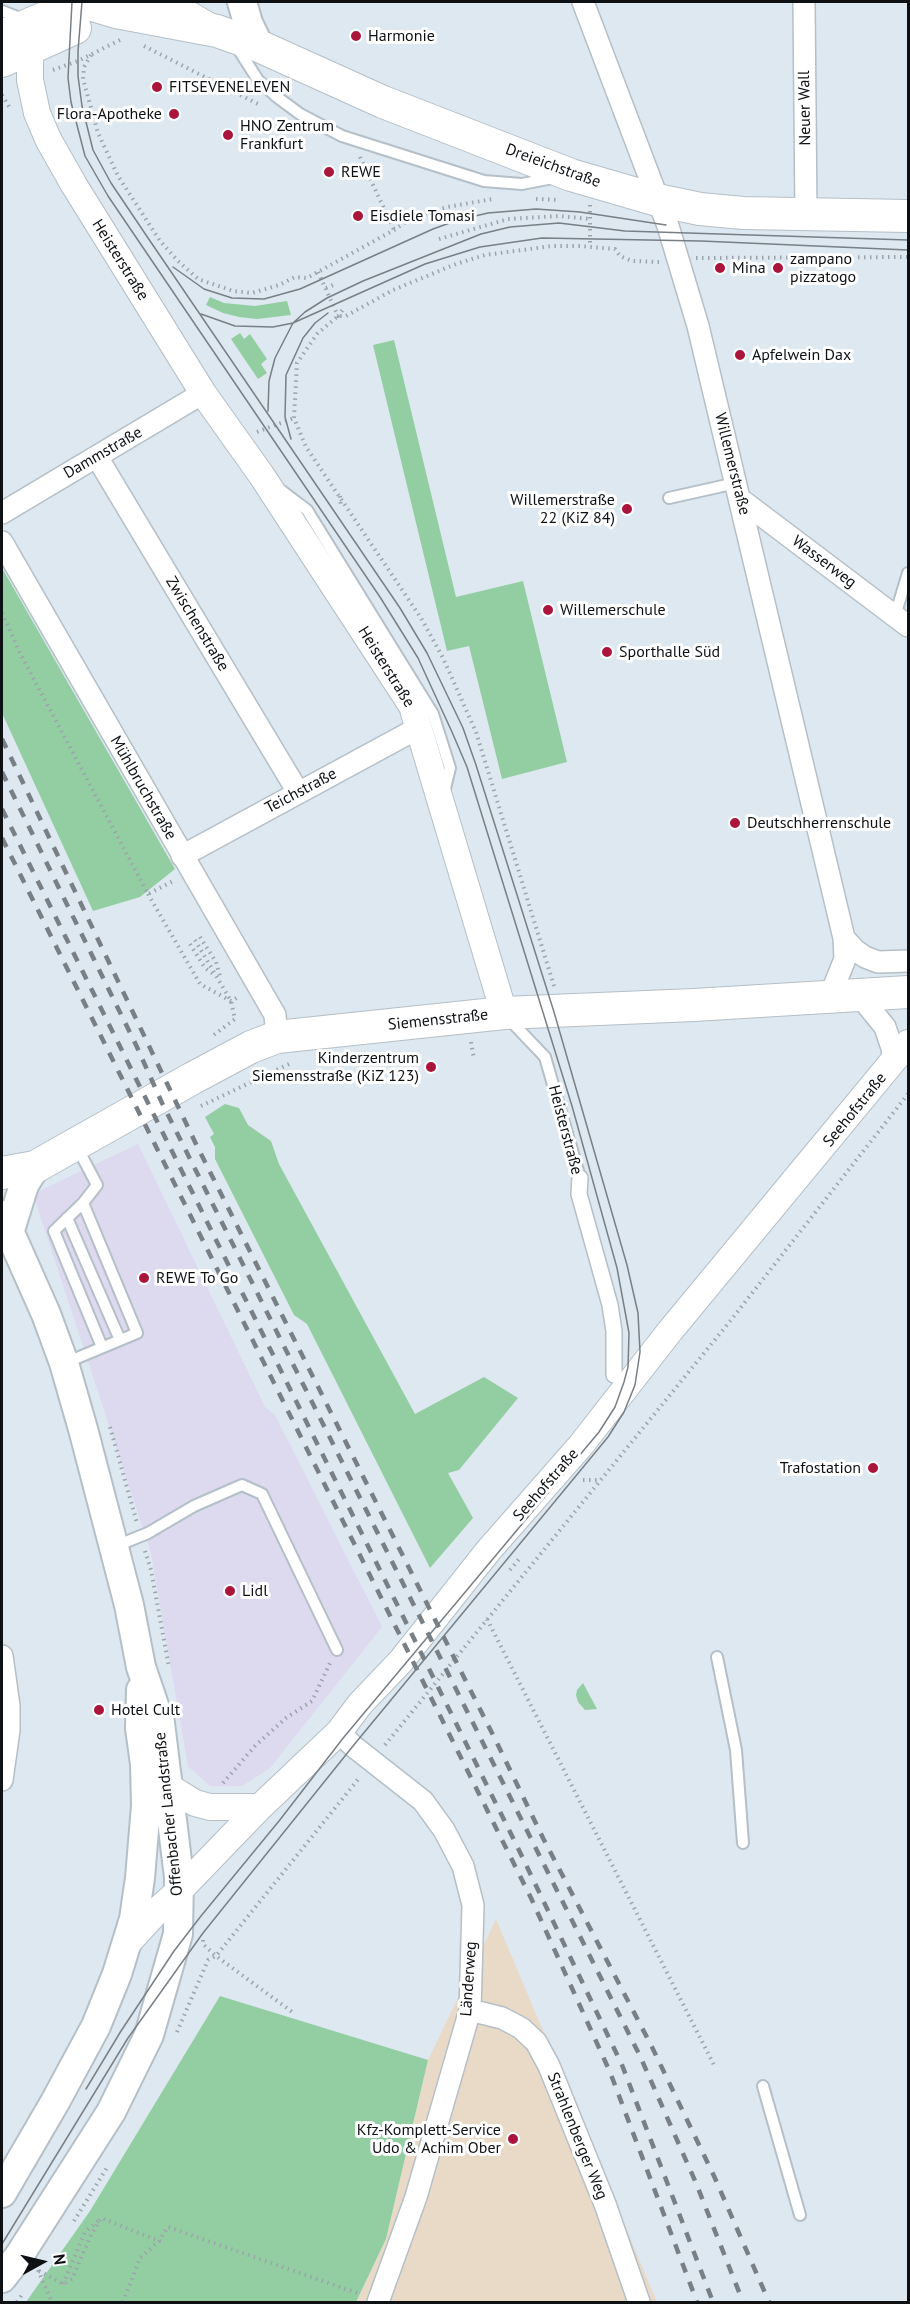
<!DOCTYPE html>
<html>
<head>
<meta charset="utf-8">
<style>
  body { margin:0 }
  #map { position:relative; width:910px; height:2304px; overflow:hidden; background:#dde8f1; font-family:"PT Sans",sans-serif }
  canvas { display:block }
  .frame { position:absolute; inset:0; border:3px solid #0e1114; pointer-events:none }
  .north { position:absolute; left:12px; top:2232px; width:60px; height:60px; -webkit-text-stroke:4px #fff; paint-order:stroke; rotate:82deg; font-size:16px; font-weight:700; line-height:24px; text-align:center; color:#0e1114 }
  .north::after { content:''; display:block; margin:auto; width:21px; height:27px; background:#0e1114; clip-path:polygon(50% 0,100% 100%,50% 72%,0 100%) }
</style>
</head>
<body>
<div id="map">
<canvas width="910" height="2304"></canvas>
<div class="frame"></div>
<div class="north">N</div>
</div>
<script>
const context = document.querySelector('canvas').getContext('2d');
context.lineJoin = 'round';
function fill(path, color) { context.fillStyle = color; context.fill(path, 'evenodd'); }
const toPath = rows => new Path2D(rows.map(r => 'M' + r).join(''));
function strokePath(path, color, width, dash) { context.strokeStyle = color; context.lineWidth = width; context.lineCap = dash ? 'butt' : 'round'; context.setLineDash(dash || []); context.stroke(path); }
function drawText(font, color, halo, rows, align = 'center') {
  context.font = font + ' "PT Sans",sans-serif'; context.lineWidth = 6; context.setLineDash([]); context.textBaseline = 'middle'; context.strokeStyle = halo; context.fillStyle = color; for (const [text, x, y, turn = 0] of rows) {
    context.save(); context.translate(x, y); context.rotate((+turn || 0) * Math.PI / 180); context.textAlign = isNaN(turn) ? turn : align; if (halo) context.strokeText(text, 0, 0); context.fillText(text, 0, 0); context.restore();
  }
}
fill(toPath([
  [138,1144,265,1407,275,1415,382,1627,270,1768,242,1786,210,1786,188,1766,151,1553,33,1194]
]), '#ddd9ef');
fill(toPath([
  [496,1919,657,2302,356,2302,386,2239,428,2060]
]), '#e9dac7');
fill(toPath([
  [210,297,224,303,255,306,287,301,291,315,257,319,239,317,223,313,206,305],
  [240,333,244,339,250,334,267,359,261,364,267,373,258,379,231,339],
  [394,340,456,597,523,581,567,762,502,779,469,646,447,651,373,345],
  [2,568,175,869,140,897,93,911,2,713],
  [225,1104,239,1108,248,1125,271,1141,279,1164,415,1414,484,1377,518,1398,459,1470,448,1473,473,1518,430,1568,307,1324,294,1315,215,1159,215,1147,210,1137,214,1134,205,1117],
  [583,1683,597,1709,585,1710,578,1702,576,1695,577,1690],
  [220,1996,428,2060,386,2239,356,2302,26,2302,90,2211]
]), '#93cea2');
const service = toPath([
  [2,11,25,20],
  [235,44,258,80,277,97,300,114,342,136,484,181,522,184,553,178],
  [282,491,307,510,433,714,450,768,444,792],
  [669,498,736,483],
  [895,616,908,573],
  [508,1018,545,1057,580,1178],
  [77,1147,97,1185,83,1203],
  [67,1218,120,1340],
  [65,1363,137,1333,83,1203,54,1231,102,1347],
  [116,1546,148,1533,194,1506,242,1485,262,1494,337,1650],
  [717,1657,736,1750,743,1843],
  [763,2086,800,2215]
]);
const pedestrian = toPath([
  [580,1178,579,1194,610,1305,614,1331,614,1375]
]);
const minor = toPath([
  [583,2,668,226,698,326,844,938,845,959,830,996],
  [804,2,806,215],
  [97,457,298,792],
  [740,499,908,626],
  [2,513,203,393],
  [2,542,275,1015,277,1037],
  [182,856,420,727],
  [844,938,855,950,865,957,878,962,908,961],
  [859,995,885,1027,892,1048,894,1062],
  [2,1656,9,1706,9,1730,2,1780],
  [339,1732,353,1746,423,1801,444,1830,463,1866,473,1905,470,2010,416,2197,378,2302],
  [470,2010,502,2018,521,2028,536,2042,549,2066,605,2204,639,2302]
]);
const tertiary = toPath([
  [168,2,209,26],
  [33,33,30,49,30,80,37,113,48,139,74,185,203,393,262,476,412,706,504,1013],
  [169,1787,195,1803,210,1807,260,1807],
  [125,1946,160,1908,179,1891,260,1807,339,1732,360,1704,401,1661,488,1551,581,1445,670,1331,908,1043]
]);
const secondary = toPath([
  [242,2,248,23,259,46],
  [2,1215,46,1314,64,1363,83,1429,129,1605,141,1667,160,1723,179,1877,178,1934,149,2035,111,2112,19,2256,2,2278],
  [9,1233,24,1185,35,1167],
  [2,2193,55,2102,96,2026,117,1974,134,1919,140,1878,146,1806,145,1764,140,1728,141,1690]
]);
const primary = toPath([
  [2,36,82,2,116,12,217,31,259,46,383,102,571,175,657,200,700,209,743,213,908,216],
  [2,61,75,28],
  [2,1173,35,1167,193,1078,251,1047,277,1037,504,1013,694,1005,908,992]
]);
strokePath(service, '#b4bfc7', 14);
strokePath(pedestrian, '#b4bfc7', 18);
strokePath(minor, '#b4bfc7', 24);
strokePath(tertiary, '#b4bfc7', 28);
strokePath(secondary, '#b4bfc7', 32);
strokePath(primary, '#b4bfc7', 34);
strokePath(toPath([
  [144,46,260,105],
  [91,55,84,67,83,79,98,133,118,176,160,241,178,261,198,279,233,291,252,293,279,285,295,277,307,278,394,230,413,217,447,207,493,199],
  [53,70,78,61,120,40],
  [2,95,11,110],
  [360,157,394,230],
  [536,199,559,200],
  [590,205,590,247],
  [439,239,508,219,559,216,590,219],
  [696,258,908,257],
  [318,272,338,316,344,308],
  [326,288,333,285],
  [257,432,294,418],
  [340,496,341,507],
  [2,613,21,655,148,894,175,880],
  [148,894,200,984,231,1001,240,996],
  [200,937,216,962,220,976],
  [195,940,231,1001,235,1019,211,1037],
  [190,944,205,968,216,976],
  [554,986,476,732,443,658,421,618,306,447,294,418,297,363,317,334,338,316,346,316,393,290,456,264,485,255,552,246,580,246,615,249,620,256,632,261,659,262],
  [471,1042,474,1059],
  [201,1106,289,1064],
  [110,1427,137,1523],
  [583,1480,599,1480],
  [145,1551,151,1570,169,1667],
  [510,1570,520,1558],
  [487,1619,714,2065],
  [385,1745,731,1320,908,1094],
  [223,1783,255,1746,286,1718,312,1701,331,1661],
  [203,1940,203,1944,216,1956,295,2014],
  [177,2032,208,1960,216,1956,360,1777],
  [74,2221,108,2166],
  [38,2270,52,2302],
  [39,2271,63,2284,72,2279,91,2235,101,2218,164,2243],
  [63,2284,85,2232,98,2221],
  [17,2302,23,2293],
  [123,2302,140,2258,159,2241,168,2227,360,2294]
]), '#9ca4ab', 4, [1.5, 4.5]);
strokePath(service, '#fff', 10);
strokePath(pedestrian, '#fff', 15);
strokePath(minor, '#fff', 21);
strokePath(tertiary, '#fff', 26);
strokePath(secondary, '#fff', 28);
strokePath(primary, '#fff', 32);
strokePath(toPath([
  [72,2,68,78,71,102,85,156,108,196,380,597,418,658,452,732,467,767,572,1106,617,1268,629,1333,628,1367,624,1382,615,1407,599,1432,344,1737,279,1821,201,1916,174,1951,121,2031,86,2089],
  [173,267,204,289,232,298,264,299,300,289,433,229,458,220,488,213,536,209,580,212,666,225],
  [201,314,235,326,273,327,293,323,425,264,480,247,542,238,701,241,908,250],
  [268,411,269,381,275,358,293,323,305,312,327,298,363,281,481,234,510,227,559,223,625,231,908,240],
  [291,439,285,417,286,375,303,338,315,323,328,313],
  [2,2244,128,2038,203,1933,353,1746,608,1437,624,1412,635,1385,640,1352,638,1313,627,1265,554,1012,476,765,463,728,427,653,400,608,146,235,111,183,93,150,82,106,78,76,78,51,82,2]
]), '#787f85', 1.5);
strokePath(toPath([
  [2,739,196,1144,497,1743,543,1838,652,2047,714,2176,769,2302],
  [2,772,137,1047,162,1103,640,2056,696,2183,743,2302],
  [2,809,517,1846,622,2065,713,2302],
  [2,838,531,1898,610,2072,697,2302]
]), '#787f85', 4.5, [10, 10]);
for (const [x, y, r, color] of [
  [356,36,6,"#ab153c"],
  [157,87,6,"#ab153c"],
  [174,114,6,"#ab153c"],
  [228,135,6,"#ab153c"],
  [329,172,6,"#ab153c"],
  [358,216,6,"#ab153c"],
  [720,268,6,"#ab153c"],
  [778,268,6,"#ab153c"],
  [740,355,6,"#ab153c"],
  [627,509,6,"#ab153c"],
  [548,610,6,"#ab153c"],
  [607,652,6,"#ab153c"],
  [735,823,6,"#ab153c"],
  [431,1067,6,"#ab153c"],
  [144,1278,6,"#ab153c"],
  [873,1468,6,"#ab153c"],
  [230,1591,6,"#ab153c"],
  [99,1710,6,"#ab153c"],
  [513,2139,6,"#ab153c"]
]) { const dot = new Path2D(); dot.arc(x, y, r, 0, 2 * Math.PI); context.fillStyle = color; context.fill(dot); strokePath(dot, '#fff', 2); }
drawText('16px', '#0e1114', '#fff', [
  ["Harmonie",368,36],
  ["FITSEVENELEVEN",169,87],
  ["Flora-Apotheke",162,114,"right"],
  ["HNO Zentrum",240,126],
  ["Frankfurt",240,144],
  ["REWE",341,172],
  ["Eisdiele Tomasi",370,216],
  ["zampano",790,259],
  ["pizzatogo",790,277],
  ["Mina",732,268],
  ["Apfelwein Dax",752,355],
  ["Willemerstraße",615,500,"right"],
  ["22 (KiZ 84)",615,518,"right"],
  ["Willemerschule",560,610],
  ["Sporthalle Süd",619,652],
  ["Deutschherrenschule",747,823],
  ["Kinderzentrum",419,1058,"right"],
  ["Siemensstraße (KiZ 123)",419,1076,"right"],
  ["REWE To Go",156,1278],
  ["Trafostation",861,1468,"right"],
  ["Lidl",242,1591],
  ["Hotel Cult",111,1710],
  ["Kfz-Komplett-Service",501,2130,"right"],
  ["Udo & Achim Ober",501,2148,"right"]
], 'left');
drawText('16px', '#0e1114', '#fff', [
  ["Neuer Wall",805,108,-91],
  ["Dreieichstraße",553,166,20],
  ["Heisterstraße",120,260,58],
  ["Dammstraße",103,453,-30],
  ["Willemerstraße",732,464,76],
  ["Wasserweg",824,562,37],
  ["Zwischenstraße",197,624,59],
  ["Heisterstraße",386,667,58],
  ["Mühlbruchstraße",143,788,60],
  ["Teichstraße",301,791,-28],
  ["Siemensstraße",438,1020,-6],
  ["Seehofstraße",855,1110,-51],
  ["Heisterstraße",565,1130,75],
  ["Seehofstraße",546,1485,-49],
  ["Offenbacher Landstraße",169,1814,-96],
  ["Länderweg",469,1979,-86],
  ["Strahlenberger Weg",577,2136,68]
]);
</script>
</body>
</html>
